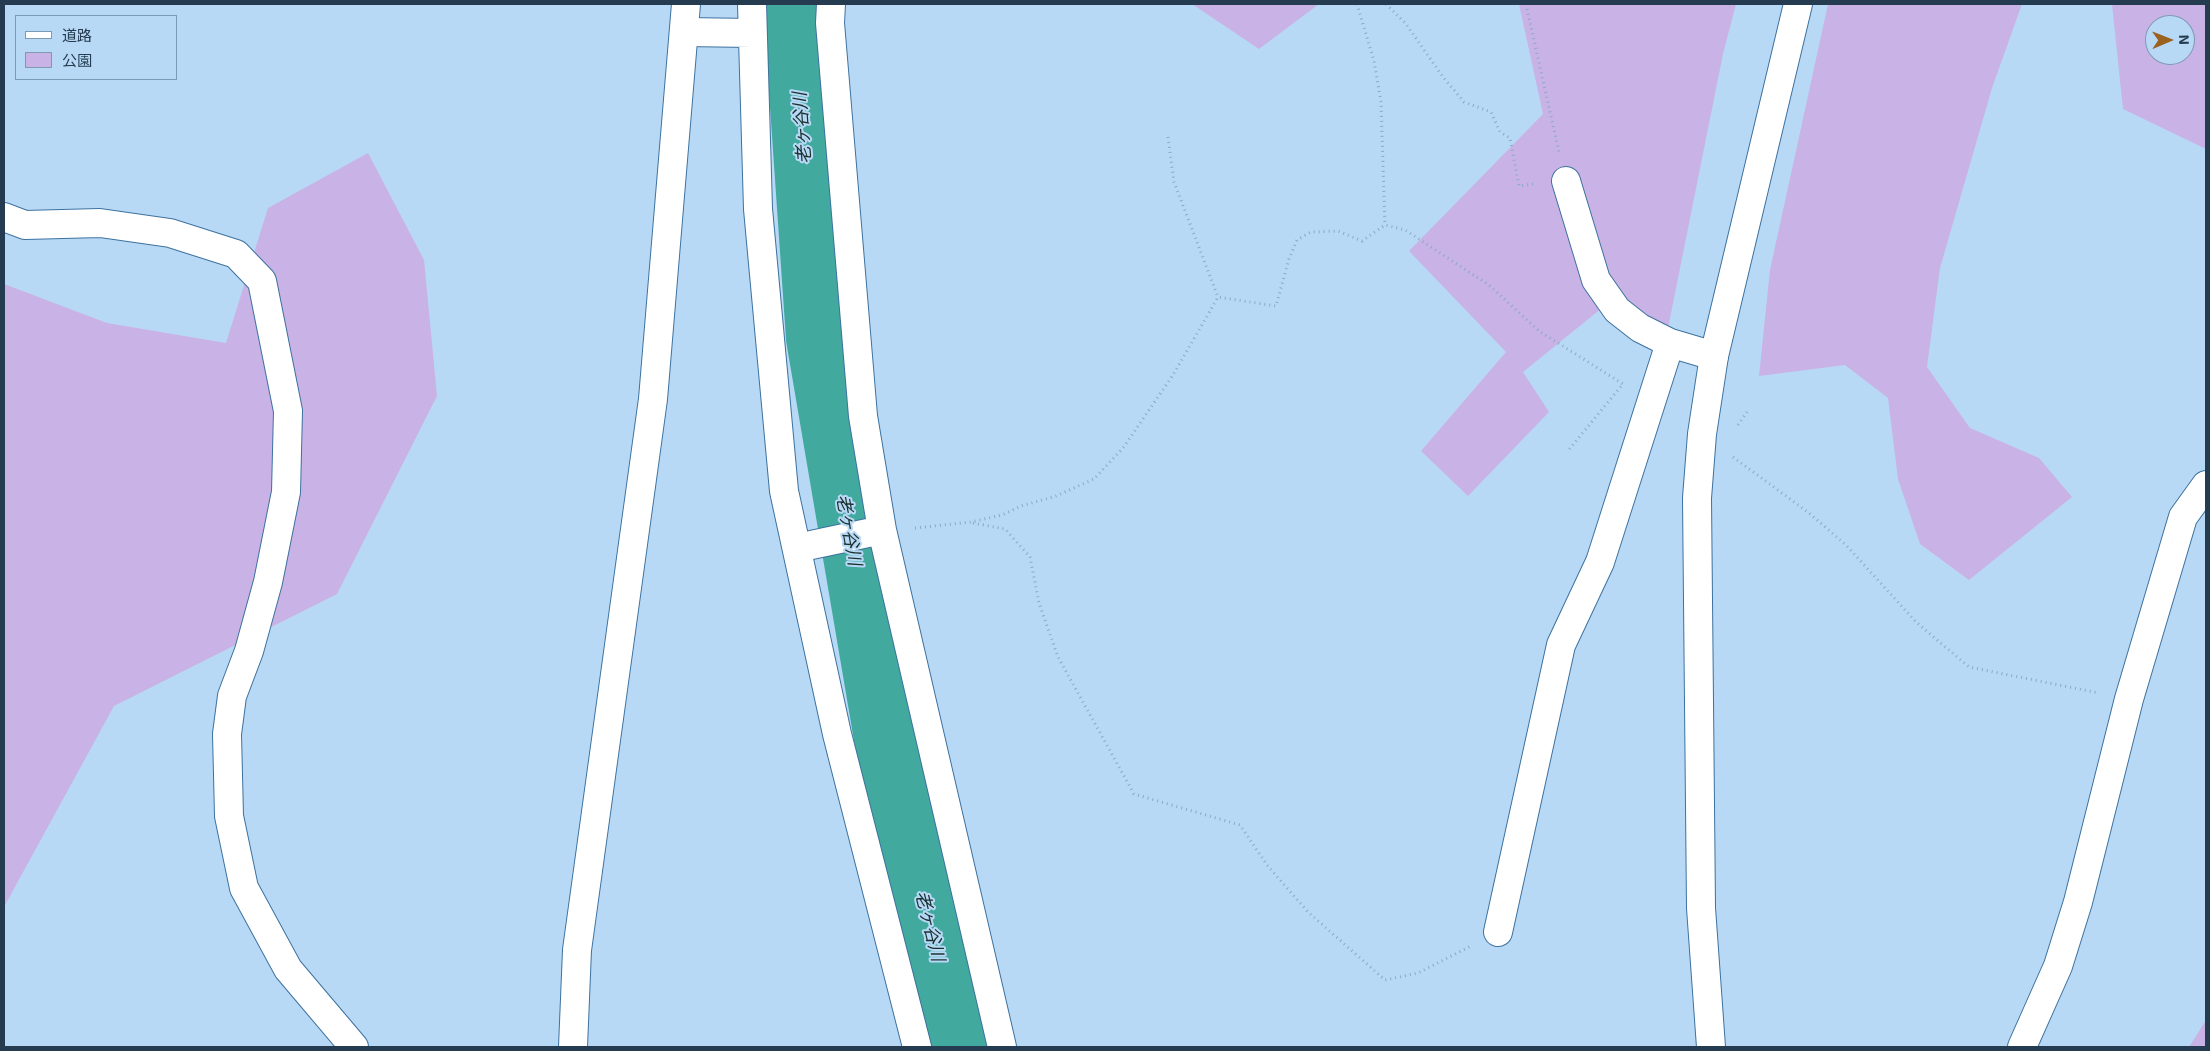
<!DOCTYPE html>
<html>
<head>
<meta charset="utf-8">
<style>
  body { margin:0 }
  #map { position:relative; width:2210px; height:1051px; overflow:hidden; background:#b8d9f6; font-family:"Exo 2","Noto Sans JP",sans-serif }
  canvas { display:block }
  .frame { position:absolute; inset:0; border:5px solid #253c50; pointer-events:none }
  .legend { position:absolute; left:15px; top:15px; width:162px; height:65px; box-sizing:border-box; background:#b8d9f6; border:1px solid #7d9ab4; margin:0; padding:6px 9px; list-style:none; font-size:15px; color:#253c50 }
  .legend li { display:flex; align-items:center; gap:10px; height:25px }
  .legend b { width:25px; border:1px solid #7d9ab4 }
  .north { position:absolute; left:2145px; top:15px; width:50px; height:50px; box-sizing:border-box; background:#b8d9f6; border:1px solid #7d9ab4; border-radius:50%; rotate:89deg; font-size:14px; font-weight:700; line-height:20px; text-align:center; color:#253c50 }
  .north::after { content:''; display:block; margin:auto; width:18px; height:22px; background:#9b621f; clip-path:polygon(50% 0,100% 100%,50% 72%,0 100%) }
</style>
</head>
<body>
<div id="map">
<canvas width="2210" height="1051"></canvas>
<div class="frame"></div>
<ul class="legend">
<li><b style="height:6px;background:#fff"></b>道路</li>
<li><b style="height:14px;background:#c9b2e5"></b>公園</li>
</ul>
<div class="north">N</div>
</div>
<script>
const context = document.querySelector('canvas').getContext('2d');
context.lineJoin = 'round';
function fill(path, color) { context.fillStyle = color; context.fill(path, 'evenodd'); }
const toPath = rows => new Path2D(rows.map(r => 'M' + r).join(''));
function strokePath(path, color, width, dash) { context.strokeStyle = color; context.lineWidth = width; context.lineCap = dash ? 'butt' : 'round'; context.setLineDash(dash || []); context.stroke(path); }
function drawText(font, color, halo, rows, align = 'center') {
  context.font = font + ' "Exo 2","Noto Sans JP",sans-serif'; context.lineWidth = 4; context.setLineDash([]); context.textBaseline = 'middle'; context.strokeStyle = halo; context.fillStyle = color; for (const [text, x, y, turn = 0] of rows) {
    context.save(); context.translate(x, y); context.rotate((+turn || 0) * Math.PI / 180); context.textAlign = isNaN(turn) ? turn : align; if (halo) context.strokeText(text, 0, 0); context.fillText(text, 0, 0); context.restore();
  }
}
fill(toPath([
  [1192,4,1319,4,1259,49],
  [1519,4,1736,4,1723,54,1667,333,1618,295,1523,372,1549,412,1468,496,1421,451,1506,352,1409,251,1543,114],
  [1828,4,2022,4,1992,88,1940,268,1927,367,1970,428,2039,458,2072,497,1969,580,1920,544,1898,479,1888,398,1845,365,1759,376,1770,270],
  [2112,4,2206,4,2206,149,2123,109],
  [2155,25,2185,25,2185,55,2155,55],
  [368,153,424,260,437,396,337,594,114,706,4,907,4,284,107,323,226,343,268,208],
  [2206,1020,2206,1047,2189,1047]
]), '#c9b2e5');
strokePath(toPath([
  [794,4,817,338,885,738,960,1047]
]), '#41a99e', 62);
const minor = toPath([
  [752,4,758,209,784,491,837,734,917,1047],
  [831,4,830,23,863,416,882,530,1002,1047],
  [685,32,752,33],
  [1566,181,1596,280,1617,310,1640,328,1670,343,1714,356],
  [4,217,25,225,100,223,170,233,236,254,262,281,288,411,286,492,268,582,249,651,232,696,227,734,229,816,244,888,288,969,354,1047],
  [797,548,882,530],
  [1498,932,1561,645,1600,562,1670,343],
  [2022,1047,2058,966,2078,902,2129,699,2183,517,2206,485]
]);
const tertiary = toPath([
  [573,1047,577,950,653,399,686,4],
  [1711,1047,1701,908,1697,498,1702,434,1714,356,1798,4]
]);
strokePath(minor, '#3d729f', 30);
strokePath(tertiary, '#3d729f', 30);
strokePath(toPath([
  [1357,4,1374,61,1381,102,1385,225],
  [1386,4,1406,24,1443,77,1464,102,1491,112,1500,132,1510,138,1519,186,1534,184],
  [1526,4,1559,152],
  [1168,137,1174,182,1218,297],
  [1738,425,1749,409],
  [1733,457,1809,513,1846,545,1916,622,1969,667,2099,693],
  [973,523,1005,529,1030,557,1039,603,1058,657,1134,794,1240,825,1267,865,1308,912,1385,980,1418,973,1471,946],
  [915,528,971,522,1002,515,1021,506,1056,496,1094,479,1123,448,1173,375,1218,297,1276,306,1289,259,1297,240,1311,232,1338,231,1362,241,1385,225,1405,230,1489,285,1539,331,1623,384,1567,452]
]), '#8ba9c3', 3, [1, 4]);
strokePath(minor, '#fff', 28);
strokePath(tertiary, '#fff', 28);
drawText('italic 18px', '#19302d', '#b8d9f6', [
  ["老ヶ谷川",802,128,-94],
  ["老ヶ谷川",849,530,80],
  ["老ヶ谷川",930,926,76]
]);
</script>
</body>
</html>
